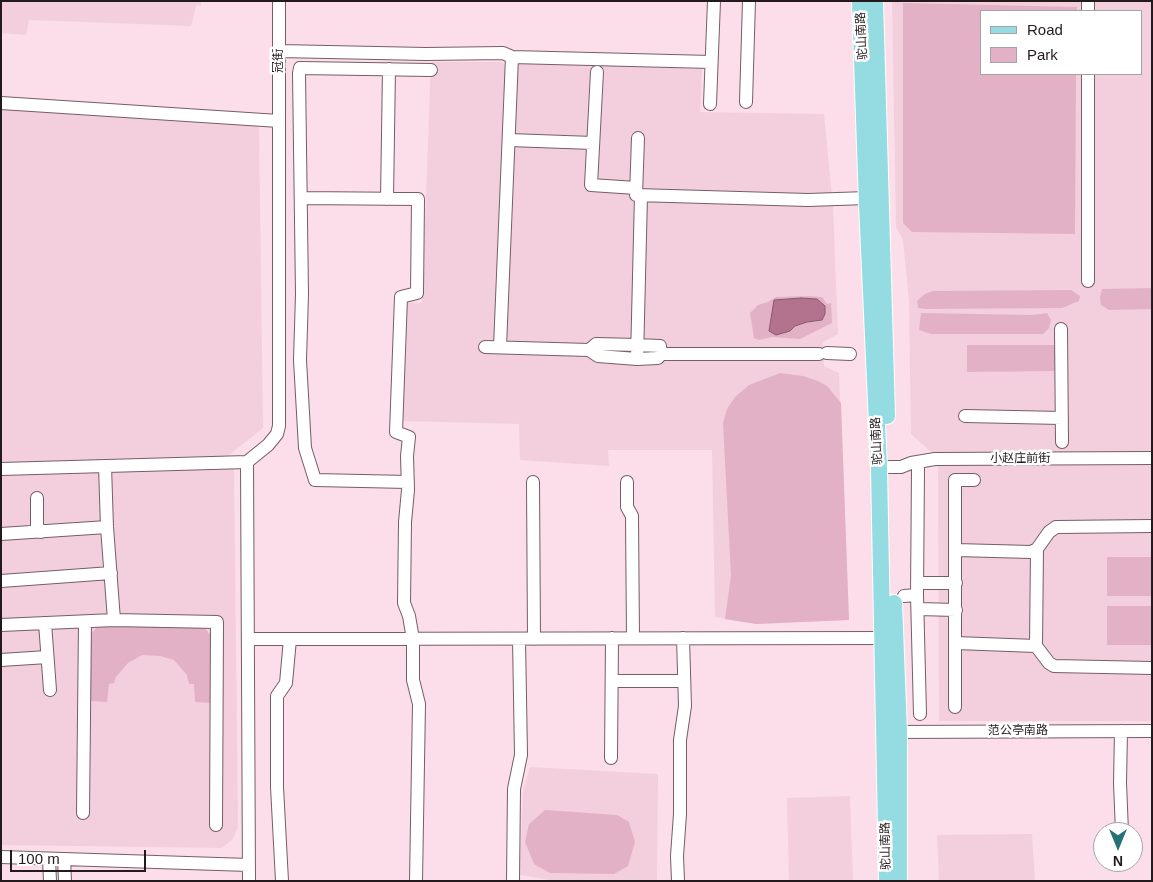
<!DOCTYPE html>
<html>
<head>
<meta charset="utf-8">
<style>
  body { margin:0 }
  #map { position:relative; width:1153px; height:882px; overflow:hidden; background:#fbdee9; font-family:Helvetica,sans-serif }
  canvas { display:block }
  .frame { position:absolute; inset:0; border:2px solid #241a1e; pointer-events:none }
  .legend { position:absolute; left:980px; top:10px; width:162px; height:65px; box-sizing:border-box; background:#fff; border:1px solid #a7a3a5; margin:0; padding:6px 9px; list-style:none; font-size:15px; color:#241a1e }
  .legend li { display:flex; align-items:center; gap:10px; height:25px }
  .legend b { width:25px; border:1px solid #a7a3a5 }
  .north { position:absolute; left:1093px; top:822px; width:50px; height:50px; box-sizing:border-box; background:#fff; border:1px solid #a7a3a5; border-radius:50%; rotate:180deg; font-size:14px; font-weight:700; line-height:20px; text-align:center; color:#241a1e }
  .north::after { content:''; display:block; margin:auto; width:18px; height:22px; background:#267077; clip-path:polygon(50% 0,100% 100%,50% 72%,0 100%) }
  .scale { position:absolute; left:10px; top:850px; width:136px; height:22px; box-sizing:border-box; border:2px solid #241a1e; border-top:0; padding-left:6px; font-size:15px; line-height:18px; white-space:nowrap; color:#241a1e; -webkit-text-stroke:4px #fff; paint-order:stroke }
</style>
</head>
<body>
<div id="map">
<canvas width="1153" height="882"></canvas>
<div class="frame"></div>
<ul class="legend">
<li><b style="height:6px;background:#94dbe2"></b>Road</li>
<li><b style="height:14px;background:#e3b1c5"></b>Park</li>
</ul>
<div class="north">N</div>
<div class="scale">100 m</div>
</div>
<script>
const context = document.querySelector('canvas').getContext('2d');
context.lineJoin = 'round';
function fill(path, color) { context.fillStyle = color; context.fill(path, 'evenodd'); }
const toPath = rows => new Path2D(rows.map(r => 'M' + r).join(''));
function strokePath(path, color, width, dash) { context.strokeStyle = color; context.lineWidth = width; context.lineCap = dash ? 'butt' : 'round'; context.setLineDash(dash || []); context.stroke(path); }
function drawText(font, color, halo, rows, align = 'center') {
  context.font = font + ' Helvetica,"Noto Sans SC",sans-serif'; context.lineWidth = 5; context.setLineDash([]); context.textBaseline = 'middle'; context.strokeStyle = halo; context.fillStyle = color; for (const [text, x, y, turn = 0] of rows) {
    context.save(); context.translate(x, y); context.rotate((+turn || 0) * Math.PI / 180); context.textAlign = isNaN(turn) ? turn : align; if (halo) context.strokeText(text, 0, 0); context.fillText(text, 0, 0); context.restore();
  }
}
fill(toPath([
  [1,1,201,1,201,5,196,6,191,26,29,20,26,35,1,33],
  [892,1,1152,1,1152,452,931,452,911,434,909,301,903,240,896,227],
  [982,11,1142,11,1142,74,982,74],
  [431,62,502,62,507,67,517,62,702,69,700,112,824,114,833,207,838,334,823,342,824,366,839,373,849,620,756,624,715,617,712,450,608,450,609,466,520,460,519,424,401,421,406,303,422,303],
  [1,106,259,125,263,428,228,456,1,463],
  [938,465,1152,465,1152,721,939,721],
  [234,468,238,827,233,839,222,848,1,845,1,474],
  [530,767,658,774,657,881,556,881,520,875,523,790],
  [850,796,853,881,789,881,787,798],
  [1032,834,1035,881,939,881,937,835]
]), '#f3cfdd');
fill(toPath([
  [903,3,1077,7,1077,11,982,11,982,74,1076,74,1075,234,912,232,903,223],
  [1152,288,1152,309,1109,310,1101,305,1100,297,1102,289],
  [1071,290,1080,296,1079,301,1062,308,926,309,918,308,917,301,925,294,933,291],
  [810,296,822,297,827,304,831,303,832,323,800,339,772,337,759,340,754,338,750,313,758,305,768,302,776,297],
  [921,313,1033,315,1047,313,1051,320,1049,328,1043,334,931,334,919,330],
  [967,345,1056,345,1055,371,967,372],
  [780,373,803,376,818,381,827,386,841,403,849,620,756,624,725,619,731,576,723,423,727,409,735,397,749,385],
  [1107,557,1151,557,1151,596,1107,596],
  [1107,606,1152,606,1152,645,1107,645],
  [98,626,204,627,211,636,210,703,195,702,194,684,189,684,187,675,174,660,160,656,142,655,128,663,116,677,114,683,109,684,107,702,90,701,90,635],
  [545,810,617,815,629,822,635,842,628,866,614,874,550,873,534,864,525,842,529,824]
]), '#e3b1c5');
const water = toPath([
  [801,298,817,299,825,306,825,314,822,320,807,322,795,326,790,331,776,335,769,331,774,300,801,298]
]);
fill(water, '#b3738f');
strokePath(water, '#88586d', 1);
const minor = toPath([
  [1088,1,1088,11],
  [279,51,426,54,503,53,512,57,711,62],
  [597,72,591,185,636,188],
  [1088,74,1088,281],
  [746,102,749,1],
  [1,103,279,121],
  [710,104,714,1],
  [638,138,636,195,808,200,867,198],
  [509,140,593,143],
  [301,198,418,199,417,293,401,297,396,432,409,437,407,456,408,490,405,522,404,603,409,616,413,639,413,680,419,704,416,881],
  [387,199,389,69],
  [1061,329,1062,442],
  [485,347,589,350,598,356,637,359,658,358,661,354,819,354],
  [500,347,512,57],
  [589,350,596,344,637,345,660,346,661,354],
  [827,353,850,354],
  [637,359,641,195],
  [965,416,1062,418],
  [105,466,107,527,114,620],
  [889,467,901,467,911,463,935,459,1152,458],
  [918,468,917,595,920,714],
  [1,469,247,462],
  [408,482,315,480,305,448,300,360,302,294,299,73,300,68,431,70],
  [533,482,534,639],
  [627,482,627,507,632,516,633,638],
  [37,498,37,526,41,532],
  [1,534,107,527],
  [956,550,1031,552,1037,549,1049,532,1056,527,1152,526],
  [1,581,111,573],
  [917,583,956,583],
  [904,596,917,595],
  [918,609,956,610],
  [45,623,50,690],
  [1,625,114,620,217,622,216,825],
  [249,639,891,638],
  [956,643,1036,646,1049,663,1054,666,1152,668],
  [1036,646,1037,549],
  [1,660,47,657],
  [612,681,684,681],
  [955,707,955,480,974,480],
  [1121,731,1120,783,1122,832],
  [892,732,1152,731],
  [611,758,612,638],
  [83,813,85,622],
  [1,857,249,865],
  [49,859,50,881],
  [64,859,65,881],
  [249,881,247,462,268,445,277,434,279,426,279,1],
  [282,881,277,787,277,696,286,683,290,639],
  [513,881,514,789,521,755,519,639],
  [678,881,677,856,680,814,680,740,685,706,683,638]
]);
const major = toPath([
  [860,1,867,204,879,468,887,881],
  [875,1,887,416],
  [894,603,899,732,899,881]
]);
strokePath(minor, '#765d67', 14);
strokePath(major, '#fff', 18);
strokePath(minor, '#fff', 12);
strokePath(major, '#94dbe2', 16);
drawText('12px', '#241a1e', '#fff', [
  ["驼山南路",862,36,-93],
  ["冠街",279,61,-90],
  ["驼山南路",877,441,-93],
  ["小赵庄前街",1020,459],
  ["范公亭南路",1018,731],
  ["驼山南路",886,846,-91]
]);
</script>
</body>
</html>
